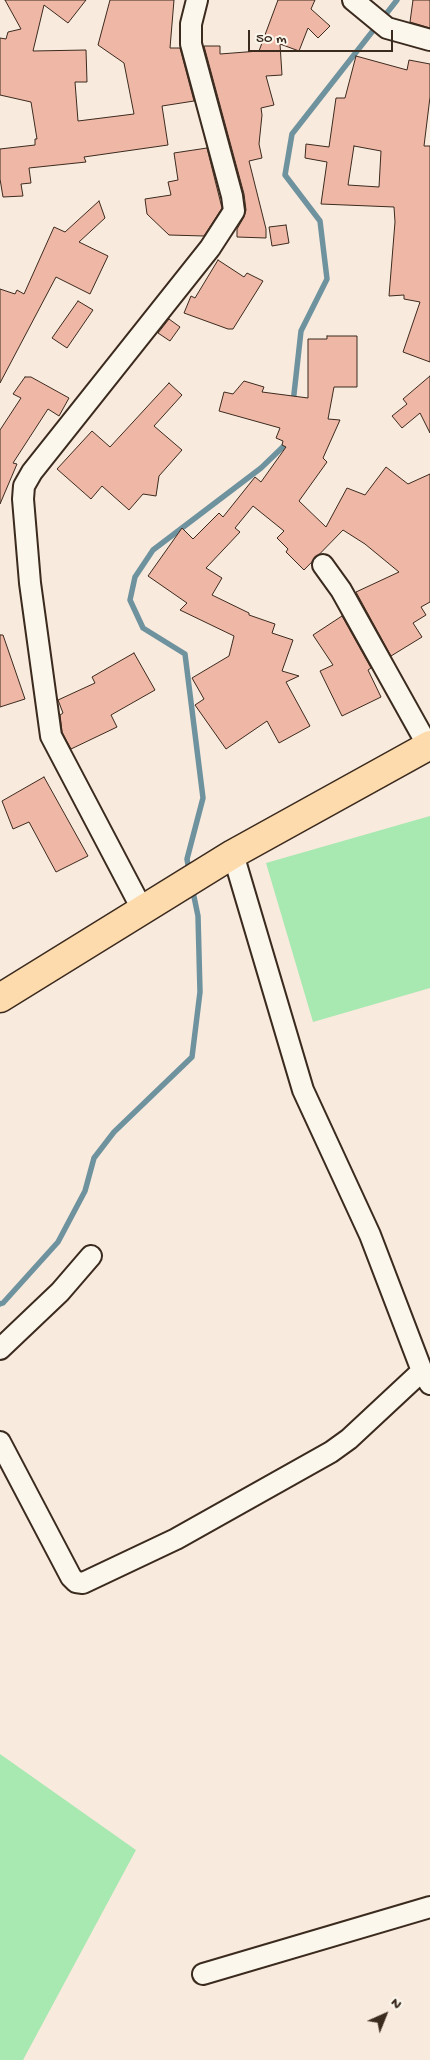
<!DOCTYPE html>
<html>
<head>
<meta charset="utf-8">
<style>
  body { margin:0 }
  #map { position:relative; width:430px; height:2060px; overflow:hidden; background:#f9eade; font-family:"Gochi Hand",sans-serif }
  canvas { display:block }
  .north { position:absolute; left:360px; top:1990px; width:50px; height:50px; -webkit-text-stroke:4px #fbf7ec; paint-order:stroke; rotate:44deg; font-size:14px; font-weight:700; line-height:20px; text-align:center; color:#3b2a1e }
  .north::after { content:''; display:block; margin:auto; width:18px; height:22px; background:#3b2a1e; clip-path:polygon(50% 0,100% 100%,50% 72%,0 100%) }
  .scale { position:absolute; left:248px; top:30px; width:145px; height:22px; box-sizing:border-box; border:2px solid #3b2a1e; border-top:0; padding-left:6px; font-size:15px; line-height:18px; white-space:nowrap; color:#3b2a1e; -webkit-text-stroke:4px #fbf7ec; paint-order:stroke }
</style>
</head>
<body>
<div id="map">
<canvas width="430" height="2060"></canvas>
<div class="north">N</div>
<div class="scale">50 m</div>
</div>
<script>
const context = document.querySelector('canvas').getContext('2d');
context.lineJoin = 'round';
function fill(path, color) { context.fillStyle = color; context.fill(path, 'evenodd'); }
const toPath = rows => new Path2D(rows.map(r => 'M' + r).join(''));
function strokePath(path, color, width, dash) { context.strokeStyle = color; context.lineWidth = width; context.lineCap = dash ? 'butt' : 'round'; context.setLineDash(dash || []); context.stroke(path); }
fill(toPath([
  [430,816,430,988,313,1022,266,863],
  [0,1754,136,1850,23,2060,0,2060]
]), '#a8e8b1');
strokePath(toPath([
  [293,403,301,331,327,279,320,221,285,175,292,134,397,0],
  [189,871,187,859,203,798,185,654,143,628,130,600,135,577,153,550,261,468,288,442],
  [0,1304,3,1303,58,1242,85,1191,94,1158,114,1132,192,1057,200,992,198,916,192,887]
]), '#6f939e', 5.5);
const building = toPath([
  [5,0,86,0,68,23,44,5,33,51,86,50,87,82,75,82,78,121,134,114,124,63,98,45,110,0,174,0,170,48,180,48,194,101,162,106,168,145,84,157,86,162,29,168,31,183,21,184,23,196,3,197,0,179,0,149,35,145,35,139,37,139,31,102,0,95,0,38,6,39,8,32,21,29,5,0],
  [278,0,315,0,311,9,330,26,318,38,308,28,299,51,280,44,282,75,266,76,274,105,261,108,262,115,259,144,262,158,249,161,266,229,266,238,237,237,237,229,244,217,246,210,244,194,204,46,220,46,220,54,259,51,278,0],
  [413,0,430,0,430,28,410,22,413,0],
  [356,56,407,70,409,60,430,64,430,97,424,146,430,146,430,362,403,352,420,302,404,299,404,295,389,296,395,222,394,207,321,204,327,162,305,158,306,144,329,147,336,98,345,98,356,56],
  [354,146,381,151,379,187,348,185,354,146],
  [207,148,222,208,204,236,169,235,147,214,145,199,171,195,168,182,178,180,174,153,207,148],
  [99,201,105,218,79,242,108,256,90,294,56,277,0,383,0,289,15,294,17,290,24,294,54,227,65,232,99,201],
  [286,225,289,243,272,246,269,227,286,225],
  [218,260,244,277,247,273,263,281,233,329,228,329,184,313,191,296,195,298,218,260],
  [78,301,93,310,67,348,52,338,78,301],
  [169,319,180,327,170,341,158,333,169,319],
  [327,336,357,336,357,387,334,387,328,419,340,420,323,458,327,462,299,501,326,527,347,488,365,495,386,467,408,484,430,474,430,602,421,607,426,615,413,623,422,637,391,656,356,592,399,572,365,544,343,530,304,570,286,552,288,549,277,538,284,531,253,506,235,528,240,532,206,568,222,578,212,595,249,613,249,615,275,624,272,633,293,640,282,671,299,676,286,682,310,726,279,743,267,721,226,749,195,705,204,699,192,678,229,656,234,636,180,610,187,603,148,576,182,528,193,539,219,513,223,517,255,477,261,482,286,447,282,445,283,441,276,438,280,428,219,411,224,392,233,394,244,381,264,387,262,392,308,398,308,339,327,339,327,336],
  [430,376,430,433,420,413,402,428,392,416,407,404,403,399,430,376],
  [25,377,31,377,69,398,59,416,48,409,13,463,17,464,0,504,0,430,21,398,13,394,25,377],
  [169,383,182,395,154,426,182,450,159,476,156,496,143,494,129,510,102,486,91,499,57,469,92,431,110,447,169,383],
  [342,616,371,668,368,670,381,697,342,716,320,671,333,665,313,635,342,616],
  [0,635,3,635,25,699,0,707,0,635],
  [134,653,155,690,111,715,117,727,71,749,62,732,60,715,63,713,58,700,95,683,92,677,134,653],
  [44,777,88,856,56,872,29,822,13,829,2,801,44,777]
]);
fill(building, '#efb7a5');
strokePath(building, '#3b2a1e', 1);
const street = toPath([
  [353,0,387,28,430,40],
  [323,565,341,590,428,746],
  [233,854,303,1090,370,1235,422,1371,430,1384],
  [142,909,51,736,30,583,23,499,24,486,32,472,210,248,234,211,232,196,191,44,191,24,197,0],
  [0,1349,60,1292,91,1256],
  [0,1442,71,1577,76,1582,83,1583,176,1539,331,1452,349,1439,422,1371],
  [203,1974,430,1907]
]);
const highway = toPath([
  [0,998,233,854,430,745]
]);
strokePath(street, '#3b2a1e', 24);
strokePath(highway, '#3b2a1e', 31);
strokePath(street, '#fbf7ec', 20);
strokePath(highway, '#fedbac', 28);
</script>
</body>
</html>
